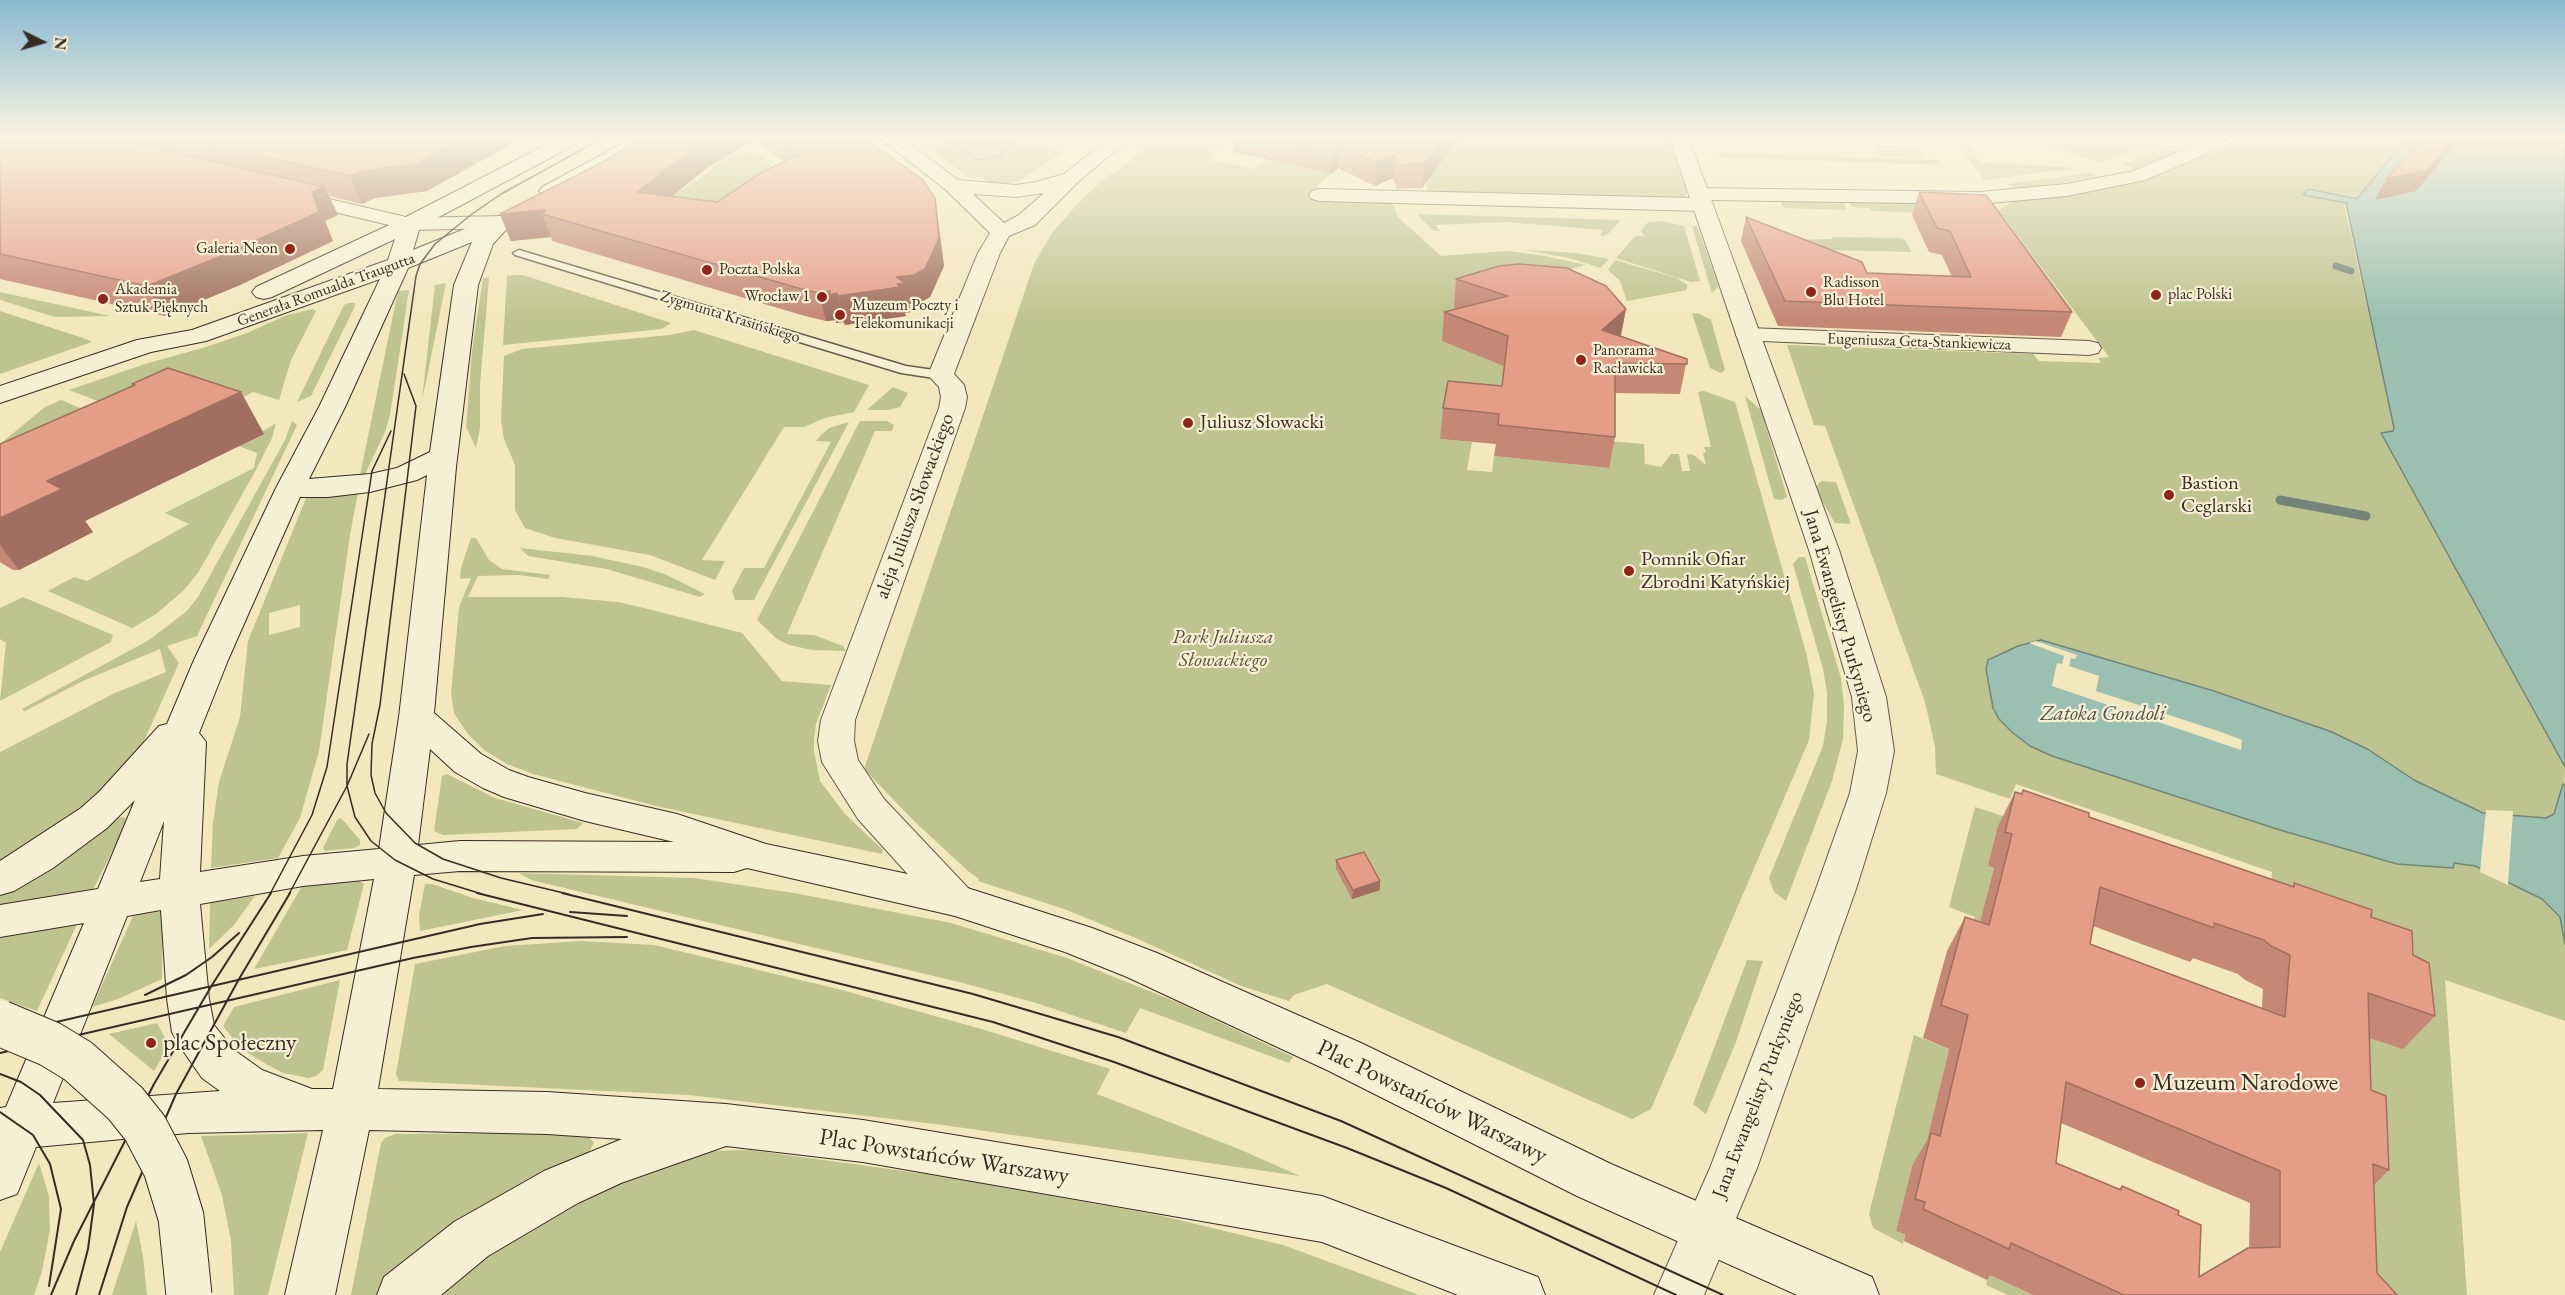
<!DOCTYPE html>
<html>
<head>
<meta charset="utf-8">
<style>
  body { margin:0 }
  #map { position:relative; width:2565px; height:1295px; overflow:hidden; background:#f3e7bd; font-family:"EB Garamond",serif }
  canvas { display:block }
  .north { position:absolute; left:12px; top:12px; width:60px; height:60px; -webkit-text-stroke:4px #f7efd4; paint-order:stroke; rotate:95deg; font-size:16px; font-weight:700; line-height:24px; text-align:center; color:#382b23 }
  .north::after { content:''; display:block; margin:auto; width:21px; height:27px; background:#382b23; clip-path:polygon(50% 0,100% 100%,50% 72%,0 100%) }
</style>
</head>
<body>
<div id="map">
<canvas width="2565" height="1295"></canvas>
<div class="north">N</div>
</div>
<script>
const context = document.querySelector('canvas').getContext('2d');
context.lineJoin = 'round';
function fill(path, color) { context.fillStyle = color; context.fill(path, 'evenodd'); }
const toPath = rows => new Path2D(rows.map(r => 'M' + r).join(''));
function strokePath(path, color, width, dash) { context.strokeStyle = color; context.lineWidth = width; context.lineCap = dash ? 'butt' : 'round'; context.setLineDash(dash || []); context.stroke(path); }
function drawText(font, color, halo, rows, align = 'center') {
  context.font = font + ' "EB Garamond",serif'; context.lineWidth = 4.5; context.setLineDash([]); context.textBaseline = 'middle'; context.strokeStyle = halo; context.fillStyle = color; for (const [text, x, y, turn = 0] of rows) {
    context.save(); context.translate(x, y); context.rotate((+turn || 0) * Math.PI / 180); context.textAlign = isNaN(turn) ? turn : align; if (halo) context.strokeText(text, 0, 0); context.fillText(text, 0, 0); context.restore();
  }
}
fill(toPath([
  [914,139,945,139,975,159,985,160,1001,156,1013,140,1010,139,1040,139,1062,153,1019,181,1003,184,990,183,980,177,972,179],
  [1154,139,1228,139,1213,150,1211,157,1214,160,1254,169,1267,160,1331,174,1318,185,1318,190,1388,202,1394,206,1398,217,1441,256,1507,251,1545,256,1586,265,1566,270,1602,286,1606,283,1591,295,1620,325,1620,342,1478,355,1498,363,1519,368,1499,416,1440,439,1472,442,1467,470,1492,472,1494,456,1609,468,1609,441,1644,444,1645,464,1661,467,1671,454,1679,454,1682,471,1690,471,1687,454,1694,455,1706,465,1703,453,1706,452,1704,447,1711,447,1698,392,1704,391,1735,402,1807,656,1814,693,1809,740,1651,1109,1632,1119,1327,984,1294,995,1289,1001,1241,986,1138,939,1064,909,978,881,979,879,968,871,914,821,864,769,1034,264,1052,233,1080,201,1105,178,1124,166],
  [1458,139,1668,139,1687,192,1685,196,1675,201,1429,195,1426,183],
  [1954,139,2062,139,2155,143,2098,163,2051,145,1966,142,1980,162,2077,168,1984,180],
  [2234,139,2406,139,2357,199,2344,203,2394,428,2393,431,2382,433,2565,767,2560,917,2565,944,2565,1021,2445,980,2467,1295,2342,1295,2271,884,2272,872,2016,784,2010,799,1936,774,1935,747,1925,702,1825,426,1814,425,1787,345,2033,354,2039,361,2101,363,2098,358,2109,357,1998,210,2014,201,2088,192,2157,176,2211,154],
  [1872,145,1917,147,1924,158,1878,156],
  [2171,145,2185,149,2134,169,2123,164],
  [751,152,765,157,772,169,734,202,654,207,698,180,724,158],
  [1718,153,1937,160,1940,165,1719,157],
  [2089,173,2099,177,2016,190,2008,184],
  [1780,200,1843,202,1847,210,1784,208],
  [1849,203,1938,204,1960,214,1871,211,1869,208,1852,207],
  [1417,214,1621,220,1608,234,1603,236,1601,236,1602,230,1506,222,1436,225,1440,231,1437,231,1432,230],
  [1663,221,1684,226,1700,281,1691,282,1616,258,1635,236,1645,236,1641,231,1648,222],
  [1692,226,1697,226,1717,282,1718,287,1712,293],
  [1832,237,1901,238,1905,240,1912,252,1828,250,1789,240,1832,239],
  [1525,250,1576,253,1609,259,1601,268,1569,258],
  [1615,260,1677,278,1687,285,1687,290,1627,301,1620,281,1608,270],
  [514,275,523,275,671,323,662,329,503,345,507,276],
  [489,277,480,385,480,428,476,448,466,427,472,351,483,278],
  [446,283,426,382,422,399,435,285],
  [409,290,390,415,385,432,359,487,350,535,319,751,300,818,278,858,211,868,213,823,219,782,240,717,248,641,311,486,360,475,398,291],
  [300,605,300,627,269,635,269,613],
  [0,292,110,316,55,317,0,300],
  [349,303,355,303,355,306,311,396,297,402,344,305],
  [313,309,316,311,291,360,279,400,253,392,236,401,129,413,69,390,145,364,206,347,247,333,287,315],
  [0,311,86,339,92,342,0,374],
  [1692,313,1700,314,1711,320,1725,370,1721,373,1710,368],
  [694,330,869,385,854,412,825,418,804,427,784,427,702,560,725,561,715,580,650,555,555,538,525,528,515,510,515,465,504,439,501,420,504,356,522,349,670,335],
  [893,387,908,393,900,407,889,410,867,410],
  [1745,396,1761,410,1787,497,1782,500,1774,499],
  [61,400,114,422,0,444,45,407],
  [292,421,297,425,197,636,167,646,179,663,139,752,87,808,0,867,0,752,115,693,166,672,160,649,83,681,25,711,22,709,149,640,187,611,198,597,285,440],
  [860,421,887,421,894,425,892,431,875,431,787,634,814,635,843,646,846,651,812,650,789,645,777,639,757,620],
  [849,422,754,600,735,600,732,591,744,568,764,568,831,442,816,441,820,436,829,428],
  [276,423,272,438,257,468,198,573,183,591,156,614,132,628,48,591,74,577,87,581,189,524,165,513,254,468,257,453,239,446],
  [1822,481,1836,482,1851,524,1835,523,1816,491,1818,484],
  [471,538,476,538,489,560,502,569,550,575,548,579,519,575,478,576,468,597,562,597,618,602,644,608,742,633,782,681,831,685,816,724,814,739,814,751,820,781,845,814,883,850,882,854,656,806,533,774,507,764,484,750,467,733,454,713,451,694,459,607,471,578,460,579,461,568],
  [520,548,592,556,643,567,667,575,705,594,700,597,607,569,528,556],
  [1799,557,1805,557,1841,678,1844,706,1843,739,1832,781,1786,901,1774,892,1769,878,1823,746,1827,721,1827,692,1823,669,1793,564],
  [23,597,113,635,111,642,0,701,6,643,0,639,0,608],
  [447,774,495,798,583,823,577,829,443,835,434,831,442,776],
  [1975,807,2006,817,1988,866,1994,868,1971,959,1965,957,1975,917,1949,907],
  [124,817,128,820,93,890,0,907,0,890,111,818],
  [341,818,360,840,360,845,354,848,325,851,323,848,337,820],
  [519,873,694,878,794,893,951,923,1067,958,1179,1003,1293,1057,1289,1063,1140,1008,1126,1033,1036,1003,963,983,531,880],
  [355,878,364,884,347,950,254,969,302,886],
  [425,884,432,884,473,898,523,910,420,931,419,915],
  [255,896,234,925,209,949,210,903],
  [163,911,162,979,118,999,92,1007,133,916],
  [77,924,37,1011,0,998,0,938],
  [582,941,654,945,838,989,985,1030,1110,1069,1097,1094,1239,1149,1300,1176,943,1125,689,1095,399,1081,396,1074,415,964,505,946],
  [1747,960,1763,961,1736,1042,1706,1114,1693,1104],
  [340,980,323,1070,316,1076,309,1078,283,1073,266,1064,240,1048,223,1026,234,1007],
  [157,1023,169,1046,154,1071,109,1034],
  [1914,1035,1949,1049,1920,1169,1912,1166,1896,1231,1905,1234,1903,1244,1873,1228,1869,1214],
  [308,1133,268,1295,234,1295,231,1241,222,1195,201,1136],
  [528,1133,588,1135,594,1143,587,1156,381,1295,351,1295,381,1143,385,1138,395,1134],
  [750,1150,941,1176,1158,1215,1283,1245,1419,1295,427,1295,583,1192,706,1151],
  [39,1163,49,1196,50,1230,42,1271,34,1295,0,1295,0,1252],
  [136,1221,143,1256,147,1295,112,1295],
  [1988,1274,2033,1295,2008,1295,1986,1285]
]), '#bec48f');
const water = toPath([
  [945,139,1010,139,1013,141,1001,156,978,160,945,139],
  [2406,139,2565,139,2565,767,2381,433,2393,431,2394,428,2346,203,2303,195,2308,189,2357,199,2406,139],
  [2041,640,2214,691,2332,732,2369,750,2414,780,2483,813,2546,818,2554,814,2563,784,2565,785,2565,944,2560,917,2542,899,2475,866,2454,863,2453,868,2397,864,2280,830,2052,756,2030,746,2013,733,1999,719,1993,708,1986,669,1988,660,2018,646,2041,640]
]);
fill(water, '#9bc0b2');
strokePath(water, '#738479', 1.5);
fill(toPath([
  [2036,641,2077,655,2075,659,2071,658,2069,666,2099,676,2096,691,2224,733,2242,740,2241,750,2052,686,2057,663,2062,664,2064,656,2029,643],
  [2486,810,2513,811,2508,885,2480,872]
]), '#f3e7bd');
strokePath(toPath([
  [2336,266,2351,271]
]), '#738479', 7);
strokePath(toPath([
  [2280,500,2366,516]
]), '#738479', 9);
const service = toPath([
  [519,250,906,366,941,371,947,375,941,379,901,373,515,255,513,253,519,250]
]);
const minor = toPath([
  [881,139,903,139,958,180,1016,185,1036,182,1064,174,1108,139,1129,139,1078,182,1035,225,1009,236,1000,253,954,374,964,385,967,397,965,408,855,720,854,741,858,760,884,799,969,889,975,900,969,911,955,916,941,911,858,819,822,762,818,741,821,720,939,408,941,397,939,387,928,375,978,253,990,233,946,190,881,139],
  [1044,193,1019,215,1004,223,973,194,1016,197,1044,193],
  [2204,139,2226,139,2206,154,2145,180,2067,196,1979,204,1710,200,1713,205,1710,209,1703,211,1319,201,1312,199,1309,195,1312,191,1319,189,1692,198,1689,194,1692,190,1699,188,1979,192,2067,184,2133,171,2192,146,2204,139],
  [1748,328,2089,341,2098,343,2101,348,2098,353,2089,355,1739,340,1736,335,1739,330,1748,328]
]);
const tertiary = toPath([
  [1670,139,1689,139,1839,550,1886,697,1894,751,1886,793,1856,889,1757,1168,1704,1295,1654,1295,1710,1168,1816,889,1850,793,1858,751,1852,697,1809,550,1670,139],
  [291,190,410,218,502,216,510,217,513,222,510,227,502,228,410,230,284,200,281,196,284,192,291,190]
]);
const secondary = toPath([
  [557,139,581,139,578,143,420,227,413,250,494,217,502,216,510,217,513,222,493,244,478,285,456,467,434,713,481,754,509,770,528,777,585,793,677,814,766,844,955,884,1092,928,1157,953,1361,1043,1611,1164,1872,1277,1879,1295,1797,1295,1577,1196,1329,1071,1127,977,1065,952,955,916,747,868,734,872,460,871,414,875,378,1089,547,1092,726,1104,863,1120,1322,1196,1538,1277,1545,1295,1458,1295,1322,1242,863,1162,726,1146,621,1183,578,1203,488,1256,441,1295,377,1295,384,1277,454,1222,544,1171,622,1139,547,1134,369,1130,335,1295,285,1295,323,1130,188,1133,36,1147,17,1194,0,1200,0,1108,6,1107,84,923,0,937,0,905,98,889,135,800,107,828,53,868,14,891,0,895,0,861,81,808,99,792,159,726,167,724,194,660,276,488,319,407,380,279,206,341,151,352,0,403,0,386,137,340,192,330,388,260,395,239,272,297,264,299,256,297,252,292,256,287,402,219,557,139],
  [472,242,454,285,430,452,397,468,370,474,309,479,345,407,408,268,472,242],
  [427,475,399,717,379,849,303,856,200,872,206,742,199,733,228,660,300,497,328,497,370,492,417,480,427,475],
  [430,749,455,772,483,788,504,797,585,821,674,842,460,841,418,845,430,749],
  [164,821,160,879,140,882,164,821],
  [374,879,333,1089,312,1089,262,1070,234,1050,214,1025,209,999,200,904,303,886,374,879],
  [161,910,167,999,172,1032,179,1045,202,1078,220,1091,53,1103,127,916,161,910],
  [631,139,655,139,652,143,556,195,549,197,542,195,539,191,542,187,631,139]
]);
strokePath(service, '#675a4a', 3);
strokePath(minor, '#675a4a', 2);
strokePath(tertiary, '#675a4a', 2);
strokePath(secondary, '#382b23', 2);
fill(service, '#f7efd4');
fill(minor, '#f7efd4');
fill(tertiary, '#f7efd4');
fill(secondary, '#f7efd4');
strokePath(toPath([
  [404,374,416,406,380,705,372,744,371,775,375,793,386,813,415,843,443,859,501,878,568,894],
  [270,894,312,815,327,767,372,471,391,431],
  [289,894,347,786,369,734],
  [482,894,433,879,395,860,371,841,355,817,347,786,347,764,416,276,420,264,435,244,472,214,501,194,601,139]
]), '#382b23', 1.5);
strokePath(toPath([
  [477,893,993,1022,1114,1062,1347,1148,1446,1188,1676,1295],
  [562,893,973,994,1118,1037,1341,1121,1723,1295],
  [570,912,627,916],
  [145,995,186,975,212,957,239,933],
  [0,1035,480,924,543,914],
  [0,1053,413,958,471,947,532,938,627,937],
  [0,1074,21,1082,40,1095,83,1140,90,1165,94,1204,88,1249,76,1295],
  [0,1112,33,1135,50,1164,61,1209,49,1286],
  [51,1295,74,1241,154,1084,212,985,271,893],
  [99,1295,127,1207,176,1094,239,979,290,893]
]), '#382b23', 2);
const secondaryBridge = toPath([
  [0,1023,50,1044,78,1061,125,1103,145,1128,166,1168,181,1217,189,1295]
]);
strokePath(secondaryBridge, '#382b23', 47, []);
strokePath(secondaryBridge, '#f7efd4', 45);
fill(toPath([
  [0,139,511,139,513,143,427,191,375,198,362,204,329,196,338,215,325,221,333,241,240,285,165,316,0,279],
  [639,139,864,139,935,198,944,266,930,297,920,303,909,304,911,312,905,313,906,316,845,325,843,322,836,323,836,320,826,321,805,316,552,241,551,237,511,241,500,214,603,162],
  [755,139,784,162,717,202,672,196,707,168],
  [1233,139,1458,139,1422,188,1397,189,1393,178,1375,186,1338,168,1331,174,1233,152],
  [1919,192,2072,312,2061,337,1778,326,1741,241,1746,217,1867,273,1952,277,1942,255,1929,252,1912,215],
  [1456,279,1626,309,1621,336,1687,359,1680,394,1615,393,1615,437,1609,468,1494,456,1496,444,1440,439,1443,408,1502,386,1504,366,1442,341,1444,312,1457,308,1454,307],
  [132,384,241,392,264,434,85,521,93,532,19,570,13,570,0,562,0,444,133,386],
  [2023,790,2089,817,2292,887,2294,883,2371,917,2413,955,2435,1016,2403,1049,2369,1038,2371,1090,2389,1170,2374,1185,2377,1273,2397,1295,2033,1295,1990,1275,1987,1280,1904,1241,1905,1234,1896,1231,1912,1166,1927,1140,1949,1049,1923,1038,1947,951,1965,917,1980,922,1994,868,1988,866,1998,826,2015,792,2021,794],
  [2093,926,2190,962,2193,958,2238,974,2245,980,2263,989,2262,1008,2090,944],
  [2061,1123,2250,1203,2249,1248,2199,1277,2178,1215,2122,1186,2119,1189,2056,1163],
  [1336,860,1380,890,1352,899,1336,869]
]), '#c48875');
fill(toPath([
  [0,139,46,139,0,161],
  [463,139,511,139,513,143,427,191,375,198,362,204,350,176,363,171],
  [707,139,755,139,707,168,645,218,637,192,700,143],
  [1443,139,1458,139,1422,188,1424,164],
  [2454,139,2456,139,2449,152,2416,191,2375,200,2386,179],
  [1339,145,1338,168,1331,174,1332,151],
  [1395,155,1393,178,1375,186,1376,162],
  [324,187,338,215,325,221,333,241,240,285,165,316,147,286,312,192],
  [935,198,944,266,930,297,920,303,909,304,911,312,905,313,906,316,845,325,838,296,896,277],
  [545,210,542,214,551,237,511,241,500,214],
  [830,291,837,293,843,322,836,323,836,320,826,321,819,293],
  [1626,309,1620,338,1602,330],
  [241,392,264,434,85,521,93,532,19,570,0,545,0,518,47,481],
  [1380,881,1380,890,1352,899,1353,890]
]), '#a06f5f');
const building = toPath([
  [21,139,116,139,324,187,312,192,319,212,224,255,147,286,0,254,0,144,21,139],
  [186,139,463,139,416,164,363,171,350,176,186,139],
  [639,139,707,139,700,143,637,192,717,202,764,171,801,154,780,139,864,139,922,179,935,198,939,238,925,269,914,275,896,277,905,283,897,284,900,287,838,296,837,293,830,295,830,291,819,293,798,288,542,214,545,210,500,214,603,162,639,139],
  [1276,139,1443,139,1424,164,1399,165,1395,155,1376,162,1339,145,1332,151,1276,139],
  [2425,139,2454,139,2427,170,2386,179,2414,148,2425,139],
  [1919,192,1986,195,2072,312,1785,301,1746,217,1862,262,1867,273,1971,277,1950,231,1937,228,1919,192],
  [1519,264,1567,268,1606,286,1626,309,1602,330,1687,359,1687,364,1615,363,1615,437,1498,425,1499,414,1443,408,1448,381,1502,386,1508,336,1444,312,1508,296,1456,279,1499,266,1519,264],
  [168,368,241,392,47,481,62,489,0,518,0,444,135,385,132,384,168,368],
  [2023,790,2089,813,2089,817,2294,887,2294,883,2372,910,2371,917,2412,931,2413,955,2429,963,2435,1016,2368,993,2371,1090,2386,1096,2389,1170,2373,1164,2377,1273,2397,1295,2124,1295,2011,1243,2009,1249,1923,1209,1925,1202,1915,1199,1931,1133,1940,1136,1968,1015,1941,1005,1965,917,1989,925,2012,834,2005,832,2015,792,2022,794,2023,790],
  [2100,887,2214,928,2214,923,2264,940,2271,946,2290,955,2285,1017,2090,944,2100,887],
  [2066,1082,2280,1171,2280,1247,2248,1248,2199,1277,2201,1225,2178,1215,2179,1211,2122,1186,2121,1190,2056,1163,2066,1082],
  [1364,852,1380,881,1353,890,1336,860,1364,852]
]);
fill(building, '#e49e88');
strokePath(building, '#a06f5f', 1.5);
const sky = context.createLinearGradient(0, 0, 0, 320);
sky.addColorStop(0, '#89b9d2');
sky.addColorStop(0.43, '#faf4e1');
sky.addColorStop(1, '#faf4e100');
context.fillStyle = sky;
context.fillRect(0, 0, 2565, 320);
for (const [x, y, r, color] of [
  [290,249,6,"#8f2418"],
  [707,270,6,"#8f2418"],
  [1811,292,6,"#8f2418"],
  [2156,295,6,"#8f2418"],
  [822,297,6,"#8f2418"],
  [103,299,6,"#8f2418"],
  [840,315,6,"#8f2418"],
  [1581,360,6,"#8f2418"],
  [1188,423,6,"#8f2418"],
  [2169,495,6,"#8f2418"],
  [1629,571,6,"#8f2418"],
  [151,1043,6,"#8f2418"],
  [2140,1083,6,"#8f2418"]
]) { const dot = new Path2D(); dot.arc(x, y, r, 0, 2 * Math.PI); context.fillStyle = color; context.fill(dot); strokePath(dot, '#f7efd4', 2); }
drawText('16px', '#382b23', '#f7efd4', [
  ["Galeria Neon",278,249,"right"],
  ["Poczta Polska",719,270],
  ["Radisson",1823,283],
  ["Blu Hotel",1823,301],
  ["Akademia",115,290],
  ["Sztuk Pięknych",115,308],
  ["plac Polski",2168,295],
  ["Wrocław 1",810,297,"right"],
  ["Muzeum Poczty i",852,306],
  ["Telekomunikacji",852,324],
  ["Panorama",1593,351],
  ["Racławicka",1593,369]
], 'left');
drawText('16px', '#382b23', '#f7efd4', [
  ["Generała Romualda Traugutta",326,290,-20],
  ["Zygmunta Krasińskiego",730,317,17],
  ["Eugeniusza Geta-Stankiewicza",1919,342,2]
]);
drawText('20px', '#382b23', '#f7efd4', [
  ["Juliusz Słowacki",1200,423],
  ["Bastion",2181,484],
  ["Ceglarski",2181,507],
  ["Pomnik Ofiar",1641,560],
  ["Zbrodni Katyńskiej",1641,583]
], 'left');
drawText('20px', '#382b23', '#f7efd4', [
  ["aleja Juliusza Słowackiego",915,506,-70],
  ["Jana Ewangelisty Purkyniego",1840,616,74],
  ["Jana Ewangelisty Purkyniego",1758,1095,-69]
]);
drawText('italic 20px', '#5a513e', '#f7efd4', [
  ["Park Juliusza",1223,638],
  ["Słowackiego",1223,661]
]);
drawText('italic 21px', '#515047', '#f7efd4', [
  ["Zatoka Gondoli",2103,714]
]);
drawText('24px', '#382b23', '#f7efd4', [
  ["plac Społeczny",163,1043],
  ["Muzeum Narodowe",2152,1083]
], 'left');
drawText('24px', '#382b23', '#f7efd4', [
  ["Plac Powstańców Warszawy",1432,1102,26],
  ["Plac Powstańców Warszawy",944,1157,9]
]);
</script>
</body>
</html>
